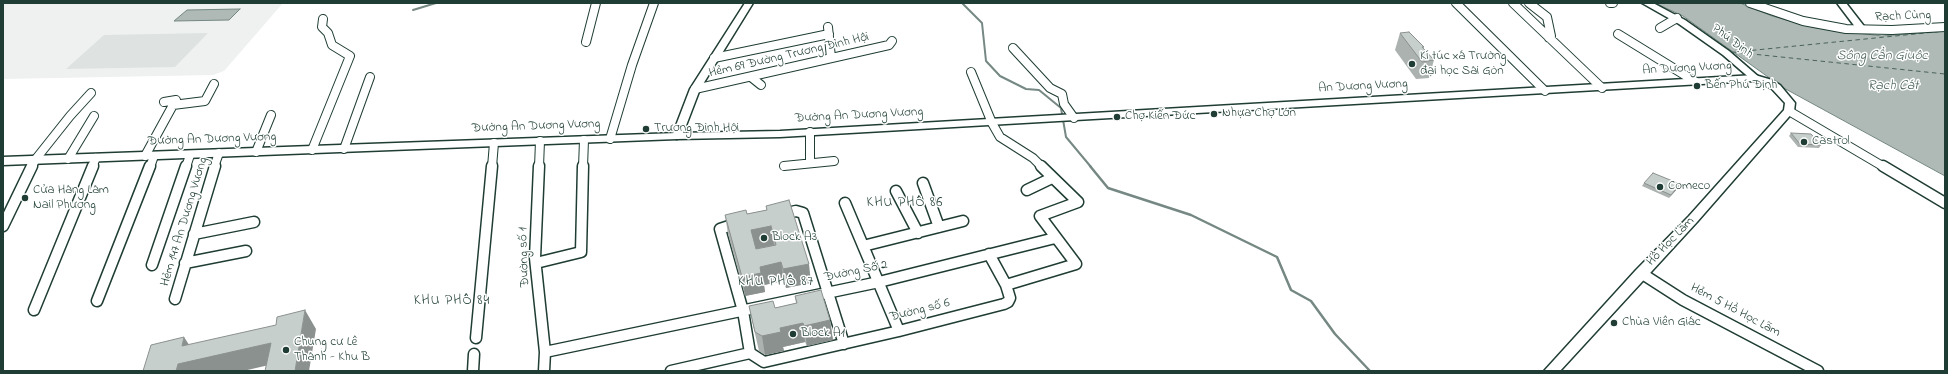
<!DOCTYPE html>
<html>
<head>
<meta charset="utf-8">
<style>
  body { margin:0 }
  #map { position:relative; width:1948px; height:374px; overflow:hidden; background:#fff; font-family:"Indie Flower",sans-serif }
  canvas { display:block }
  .frame { position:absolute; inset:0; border:4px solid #1f3d34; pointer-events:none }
</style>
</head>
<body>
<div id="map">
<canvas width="1948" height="374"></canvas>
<div class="frame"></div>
</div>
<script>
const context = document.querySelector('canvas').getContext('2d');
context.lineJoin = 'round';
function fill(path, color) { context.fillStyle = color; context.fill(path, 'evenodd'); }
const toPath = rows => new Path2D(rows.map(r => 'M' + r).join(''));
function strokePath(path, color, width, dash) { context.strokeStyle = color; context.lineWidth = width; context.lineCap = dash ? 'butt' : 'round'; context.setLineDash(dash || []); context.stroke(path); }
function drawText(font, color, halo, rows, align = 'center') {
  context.font = font + ' "Indie Flower",sans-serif'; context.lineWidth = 3; context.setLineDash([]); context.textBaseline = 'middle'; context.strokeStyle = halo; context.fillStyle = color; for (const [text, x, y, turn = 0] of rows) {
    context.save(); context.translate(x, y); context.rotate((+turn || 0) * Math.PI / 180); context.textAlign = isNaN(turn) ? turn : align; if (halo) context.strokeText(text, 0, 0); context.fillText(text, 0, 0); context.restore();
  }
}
fill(toPath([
  [3,3,283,3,224,71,213,75,3,79]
]), '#eef1f0');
fill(toPath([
  [208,33,175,67,66,69,104,35]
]), '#dee3e2');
const water = toPath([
  [1655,3,1740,3,1772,16,1816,28,1882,36,1945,31,1945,176,1782,87,1683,16,1655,3],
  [240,9,229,20,174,21,187,10,240,9]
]);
fill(water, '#afbab7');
strokePath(water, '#758883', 1);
strokePath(toPath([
  [962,3,982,23,986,61,1000,76,1026,89,1039,90,1061,108,1066,137,1091,167],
  [413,10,436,3]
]), '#758883', 2);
strokePath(toPath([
  [1090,166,1108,188,1191,215,1277,257,1291,290,1311,301,1335,334,1370,371]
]), '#758883', 2.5);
strokePath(toPath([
  [1733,52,1945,74],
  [1736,52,1945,31]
]), '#4a625b', 1, [4.5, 3.5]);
const minorFar1 = toPath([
  [1456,3,1545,91],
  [1513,3,1602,88],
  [1529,3,1547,17,1551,36,1549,38],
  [1610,3,1613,3],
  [1750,3,1803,21,1846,29,1892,30,1945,27],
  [828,27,831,58],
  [1660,28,1677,18],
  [1618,34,1696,82],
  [586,42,596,3],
  [1013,48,1050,88,1062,94,1064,104,1074,118],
  [714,58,829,34],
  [971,72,992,123,1000,137,1033,158,1042,167],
  [751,77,761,85],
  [695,89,889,45,892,41],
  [164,102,176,100,174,104],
  [1789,111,1884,167],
  [810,132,810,163],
  [610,139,632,65,654,3],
  [344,149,370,77],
  [312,150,350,56,332,45,328,33,322,27,323,19],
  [256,152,271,115],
  [145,156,173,105,205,101,214,84],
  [68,159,94,116],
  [784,166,834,161],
  [32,167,35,160,70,116,91,93],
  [92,167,96,158],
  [150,167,154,156],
  [186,167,190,155],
  [214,167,219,153],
  [492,167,494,143],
  [539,167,540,141],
  [583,167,584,140]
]);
const minor = toPath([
  [539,166,535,258,545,352,544,371],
  [1883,166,1945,203],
  [923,183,939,227],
  [1027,190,1052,178],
  [896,191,918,233],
  [845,203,899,331],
  [782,214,796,211,803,213,844,344],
  [738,223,720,229,743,311,750,353],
  [3,226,32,166],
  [194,234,254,222],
  [863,246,963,221],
  [989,254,1006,285],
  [185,263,246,251],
  [536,263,581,252,583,166],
  [152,265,186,166],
  [1641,273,1683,300,1818,371],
  [175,299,215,166],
  [97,301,150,166],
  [34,310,93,166],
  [476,338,492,166],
  [545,352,879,282,1055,238],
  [750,353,764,362,899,331,1004,304,1008,302,1010,298,1006,285,1076,264,1040,216,1078,202,1041,166],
  [473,371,474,354],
  [671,371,750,353]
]);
const tertiary = toPath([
  [745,3,753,3,700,89,682,136,677,139,673,138,672,136,690,89,745,3],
  [1642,3,1653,3,1685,20,1729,51,1760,78,1758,80,1752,80,1723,55,1679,24,1642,3],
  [1837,3,1846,3,1867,30,1865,32,1859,32,1837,3]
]);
const secondary = toPath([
  [1755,75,1772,80,1780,85,1795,103,1794,111,1697,222,1560,371,1544,371,1636,270,1689,216,1784,110,1785,103,1772,89,1754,81,780,137,677,139,3,165,3,157,677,133,780,131,1755,75]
]);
strokePath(minorFar1, '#1f3d34', 10);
strokePath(minor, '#1f3d34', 13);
strokePath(tertiary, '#1f3d34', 3);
strokePath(secondary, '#1f3d34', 3);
strokePath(minorFar1, '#fff', 8);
strokePath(minor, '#fff', 10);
fill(tertiary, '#fff');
fill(secondary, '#fff');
fill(toPath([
  [1400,33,1424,47,1423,49,1434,60,1429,78,1416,79,1395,50],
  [1791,133,1821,145,1819,148,1798,147,1789,136],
  [1644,183,1680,184,1678,188,1669,198,1642,186],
  [766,206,811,283,786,288,784,281,764,285,765,292,745,296,728,234,725,215,747,214,767,210],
  [795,296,830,320,833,340,807,346,805,342,783,347,784,351,765,355,759,351,753,325,749,306,775,308,796,303]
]), '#abb2af');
fill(toPath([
  [1680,184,1678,188,1669,198,1671,195],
  [771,226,774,245,754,249,751,230],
  [781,262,784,281,764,285,765,292,745,296,742,277,760,267],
  [809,264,811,283,786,288,783,269],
  [305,310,316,329,309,371,295,371],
  [830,320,833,340,807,346,804,326],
  [803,323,805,342,783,347,784,351,765,355,762,336,780,328],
  [184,337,197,357,271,343,282,362,243,371,176,371]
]), '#8b918f');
const building = toPath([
  [1409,32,1424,47,1422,47,1434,60,1422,62,1400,33,1409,32],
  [1791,133,1811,134,1821,145,1800,144,1791,133],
  [1653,173,1680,184,1671,195,1644,183,1653,173],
  [789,200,809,264,783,269,781,262,760,267,761,273,742,277,725,215,746,210,747,214,767,210,766,206,789,200],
  [771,226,776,245,756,249,751,230,771,226],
  [821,290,830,320,804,326,803,323,780,328,781,332,762,336,755,332,749,306,773,301,775,308,797,303,795,296,821,290],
  [305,310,295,371,265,371,271,343,178,364,176,371,143,371,151,345,184,337,182,346,276,325,277,317,305,310]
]);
fill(building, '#c7cfcc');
strokePath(building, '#8b918f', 1);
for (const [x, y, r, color] of [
  [1412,64,4,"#1f3d34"],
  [1697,86,4,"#1f3d34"],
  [1214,114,4,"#1f3d34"],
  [1117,117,4,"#1f3d34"],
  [646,129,4,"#1f3d34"],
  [1804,142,4,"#1f3d34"],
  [1660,187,4,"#1f3d34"],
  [25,198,4,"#1f3d34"],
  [764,238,4,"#1f3d34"],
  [1614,323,4,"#1f3d34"],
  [793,334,4,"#1f3d34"],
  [286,350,4,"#1f3d34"]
]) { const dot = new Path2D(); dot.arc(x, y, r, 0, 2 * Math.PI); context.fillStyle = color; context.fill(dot); strokePath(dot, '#fff', 1.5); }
drawText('13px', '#1f3d34', '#fff', [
  ["Rạch Cùng",1903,17,-2],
  ["Phú Định",1732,42,37],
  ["Hẻm 69 Đường Trương Đình Hội",789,56,-13],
  ["An Dương Vương",1687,69,-3],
  ["An Dương Vương",1363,87,-3],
  ["Đường An Dương Vương",859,116,-3],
  ["Đường An Dương Vương",536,127,-2],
  ["Đường An Dương Vương",212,140,-2],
  ["Hẻm 147 An Dương Vương",185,222,-73],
  ["Hồ Học Lãm",1671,242,-46],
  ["Đường số 1",525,257,-92],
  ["Đường Số 2",856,272,-12],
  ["Đường số 6",920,311,-14],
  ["Hẻm 5 Hồ Học Lãm",1735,311,28]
]);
drawText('13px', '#1f3d34', '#fff', [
  ["Kí túc xá Trường",1420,57],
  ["đại học Sài Gòn",1420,72],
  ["Bến Phú Định",1705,86],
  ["Nhựa Chợ Lớn",1222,114],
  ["Chợ Kiến Đức",1125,117],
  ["Trương Đình Hội",654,129],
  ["Castrol",1812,142],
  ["Comeco",1668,187],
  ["Cửa Hàng Làm",33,191],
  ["Nail Phương",33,206],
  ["Block A3",772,238],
  ["Chùa Viên Giác",1622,323],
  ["Block A1",801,334],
  ["Chung cư Lê",294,343],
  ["Thành - Khu B",294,358]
], 'left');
drawText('italic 14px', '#4a625b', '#fff', [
  ["Sông Cần Giuộc",1882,57],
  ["Rạch Cát",1893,87]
]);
context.letterSpacing = '1px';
drawText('14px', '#1f3d34', '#fff', [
  ["KHU PHỐ 86",905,204],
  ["KHU PHỐ 87",776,283],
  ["KHU PHỐ 84",452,302]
]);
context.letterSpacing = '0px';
</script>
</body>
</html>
